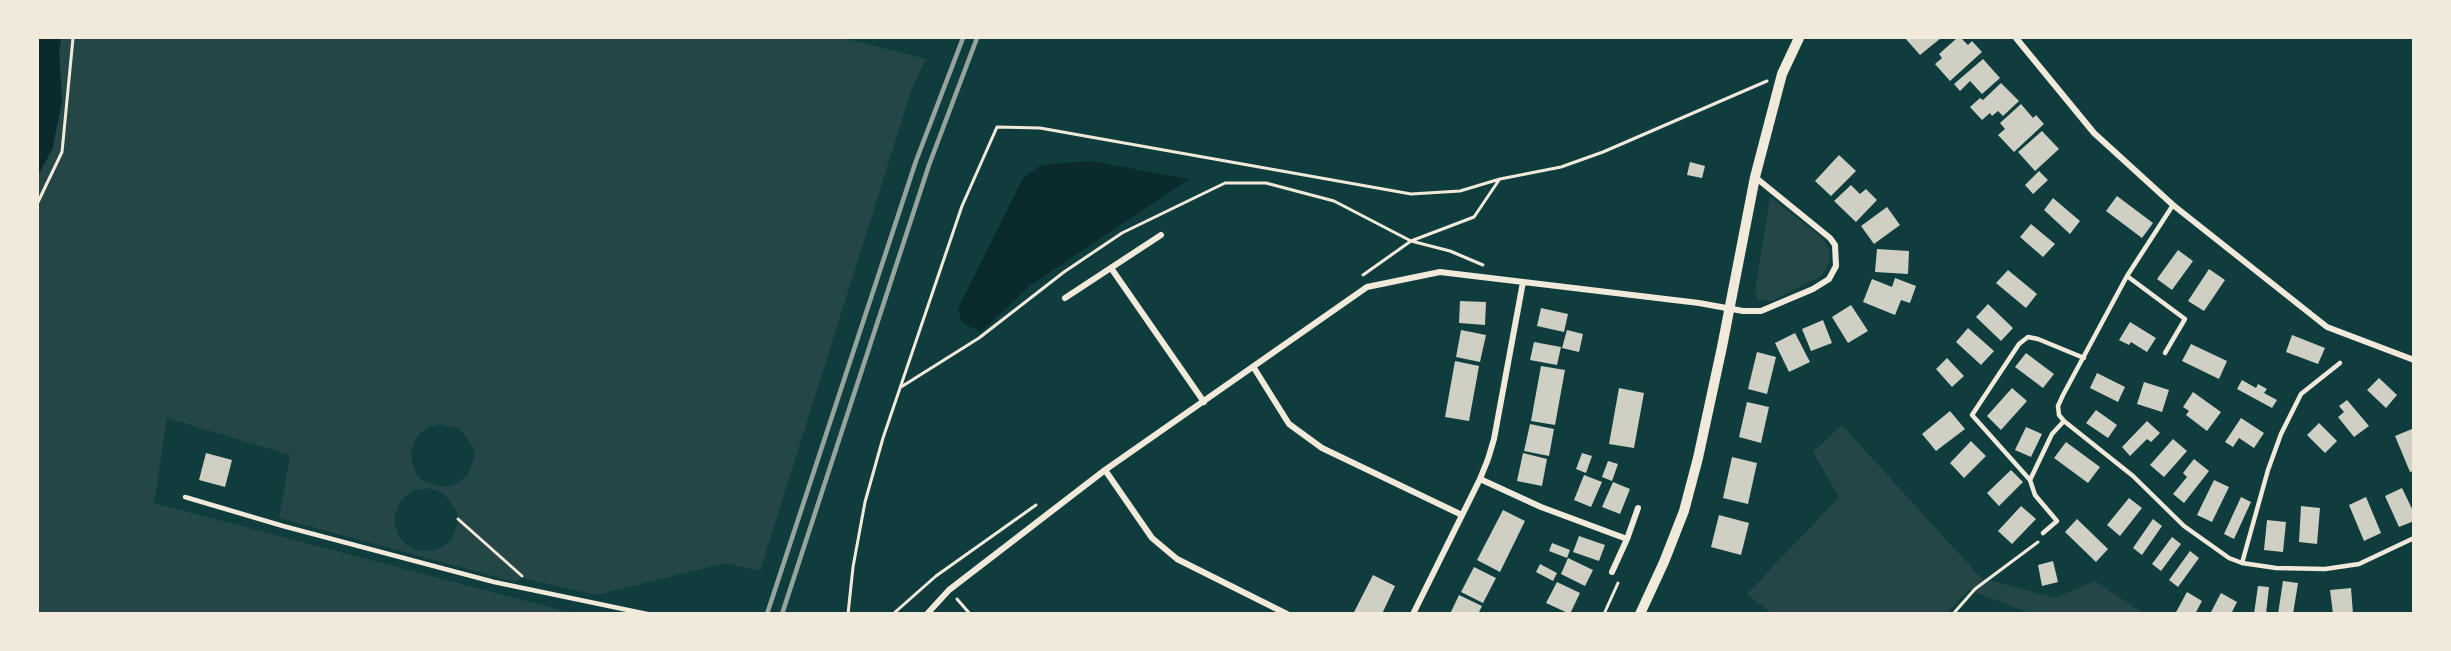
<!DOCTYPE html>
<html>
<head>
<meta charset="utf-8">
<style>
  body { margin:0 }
  #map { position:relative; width:2451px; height:651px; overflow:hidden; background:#0f3d3e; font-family:"Asap Condensed",sans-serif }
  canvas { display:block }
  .frame { position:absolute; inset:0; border:39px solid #f1e9da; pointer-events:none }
</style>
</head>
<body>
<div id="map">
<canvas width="2451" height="651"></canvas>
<div class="frame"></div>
</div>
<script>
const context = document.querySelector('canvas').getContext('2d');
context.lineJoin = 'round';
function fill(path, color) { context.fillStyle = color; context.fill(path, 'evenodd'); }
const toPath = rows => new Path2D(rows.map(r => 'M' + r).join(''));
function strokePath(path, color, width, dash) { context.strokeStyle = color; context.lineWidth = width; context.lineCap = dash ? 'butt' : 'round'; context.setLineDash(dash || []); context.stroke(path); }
fill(toPath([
  [61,38,842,38,926,59,912,88,760,571,725,563,596,595,522,578,515,582,279,518,290,455,167,418,154,503,572,613,38,614,38,175,52,150],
  [440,424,460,429,473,446,475,456,468,475,452,486,442,487,423,481,416,473,412,463,411,452,414,442,420,433,429,427],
  [425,488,436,490,445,495,457,512,458,522,451,541,434,551,424,551,414,549,405,543,398,535,395,525,395,514,399,504,406,496,415,490],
  [1770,197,1821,237,1827,245,1830,256,1827,267,1821,276,1771,301,1758,299,1755,292],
  [1842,425,1981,578,2055,598,2095,581,2143,613,2031,613,1969,590,1947,613,1771,613,1747,594,1839,497,1813,452]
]), '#244646');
fill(toPath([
  [38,38,61,38,59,49,62,102,52,150,38,175],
  [1090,161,1189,179,1031,285,981,332,962,323,958,309,1023,178,1041,165]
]), '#0a2a2b');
fill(toPath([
  [1905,38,1941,38,1920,55],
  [1957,38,1961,38,1968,45,1972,41,1982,52,1950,81,1935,64,1942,58,1939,54],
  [1983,59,2000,78,1982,94,1970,81,1960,91,1954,84],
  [2001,83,2019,101,2003,116,1998,111,1992,116,1990,113,1982,120,1970,107,1980,98,1983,100],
  [2021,104,2033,118,2036,115,2044,124,2014,152,1998,135,2005,129,2000,123],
  [2042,131,2059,149,2035,171,2018,152],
  [1839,155,1856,171,1831,196,1815,181],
  [1690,162,1705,166,1702,178,1687,175],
  [2039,171,2048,180,2033,194,2025,185],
  [1851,185,1860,194,1866,189,1877,200,1856,222,1834,201],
  [2117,196,2153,223,2142,238,2106,211],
  [2053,198,2080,221,2070,234,2044,210],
  [1887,207,1900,225,1874,244,1861,226],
  [2031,224,2055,244,2043,257,2020,237],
  [1877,249,1909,251,1908,274,1875,272],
  [2178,250,2193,261,2172,290,2157,279],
  [2209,269,2225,280,2204,311,2188,301],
  [2008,270,2037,294,2026,308,1996,283],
  [1895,278,1916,286,1910,303,1901,300,1895,315,1863,302,1872,279,1892,287],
  [1460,301,1486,302,1485,325,1459,323],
  [1988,304,2013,328,2001,341,1976,317],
  [1851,305,1868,331,1848,343,1832,317],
  [1541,308,1568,314,1564,332,1537,326],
  [1823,320,1832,343,1811,351,1802,329],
  [2130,322,2156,338,2147,352,2131,342,2129,345,2119,340],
  [1968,328,1994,351,1981,365,1956,342],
  [1461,330,1486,335,1480,362,1456,357],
  [1567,330,1583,334,1579,352,1562,348],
  [1795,333,1810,362,1789,372,1775,343],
  [2292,335,2325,348,2318,364,2286,352],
  [1534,342,1561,347,1557,365,1530,360],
  [2191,344,2227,361,2219,379,2182,361],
  [1757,352,1776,357,1767,394,1748,389],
  [2026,353,2054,374,2043,388,2015,367],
  [1947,358,1964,376,1952,387,1936,369],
  [1455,361,1479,366,1469,421,1445,417],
  [1541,366,1565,370,1555,425,1531,421],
  [2097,373,2125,387,2118,402,2090,388],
  [2379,378,2397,395,2386,408,2367,390],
  [2242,380,2256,388,2258,384,2267,389,2264,393,2277,400,2272,408,2237,389],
  [2144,382,2169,390,2162,412,2137,404],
  [1619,388,1644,393,1634,448,1609,444],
  [2012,388,2027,401,2001,430,1987,416],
  [2193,392,2221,412,2207,431,2186,415,2189,411,2183,407],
  [2347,400,2369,426,2354,437,2338,417,2344,412,2339,406],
  [1747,402,1769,407,1761,443,1739,437],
  [2096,410,2117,425,2108,438,2086,423],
  [1950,411,1965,429,1936,451,1922,434],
  [2241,418,2264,433,2254,448,2239,438,2233,447,2225,442],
  [2147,421,2160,433,2151,442,2147,439,2130,456,2122,447],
  [2319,423,2337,441,2325,453,2307,435],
  [1530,424,1554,429,1549,456,1524,451],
  [2026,427,2042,434,2031,457,2015,450],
  [2412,429,2414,471,2410,472,2395,436],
  [2173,439,2187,451,2164,477,2150,465],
  [1971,441,1986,456,1964,478,1950,463],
  [2066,442,2100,467,2088,483,2054,458],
  [206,453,232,460,225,487,199,480],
  [1523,453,1547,459,1542,486,1517,481],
  [1582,453,1592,456,1586,473,1576,469],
  [1732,457,1757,463,1748,504,1723,498],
  [2194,459,2209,471,2184,503,2173,494,2187,477,2183,473],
  [1608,461,1618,464,1612,481,1602,477],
  [2011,470,2023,482,1999,506,1987,493],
  [1584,475,1602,482,1591,507,1574,500],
  [2214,480,2229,487,2212,522,2197,515],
  [1613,482,1630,489,1620,514,1602,507],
  [2402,488,2414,513,2414,521,2399,527,2385,496],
  [2241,497,2251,502,2234,539,2224,534],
  [2366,497,2381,533,2364,541,2349,505],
  [2129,498,2142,508,2120,536,2107,525],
  [2021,506,2036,519,2012,544,1998,531],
  [2301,506,2320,508,2317,544,2299,542],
  [1503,510,1525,521,1500,572,1477,560],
  [1719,515,1749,523,1741,555,1711,547],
  [2077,519,2108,549,2096,562,2065,532],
  [2153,519,2162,526,2142,555,2133,548],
  [2267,520,2286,522,2283,552,2264,550],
  [1579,536,1605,545,1599,561,1573,552],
  [2172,537,2181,544,2161,571,2152,564],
  [1552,543,1570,550,1567,558,1549,551],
  [2190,551,2199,558,2178,587,2169,580],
  [1568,558,1593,570,1585,586,1561,574],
  [2053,561,2058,582,2042,586,2038,565],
  [1540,564,1557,573,1553,581,1536,572],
  [1474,567,1496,578,1483,603,1461,592],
  [1373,575,1395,586,1389,599,1382,614,1353,614],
  [2283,581,2298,583,2293,614,2278,614],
  [1557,582,1580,593,1570,614,1546,603],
  [2258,586,2269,587,2266,614,2254,614],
  [2351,588,2353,614,2333,614,2330,590],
  [2187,592,2202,601,2195,614,2175,614],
  [2221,593,2237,602,2231,614,2210,614],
  [1459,595,1482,606,1478,614,1450,614]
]), '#cfcfc3');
strokePath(toPath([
  [38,202,62,152,73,38],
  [1363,275,1411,241,1474,217,1499,180],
  [901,387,979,338,1064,272,1122,233,1225,183,1266,183,1334,201,1411,241,1450,251,1483,265],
  [458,519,522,576],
  [957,599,970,614],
  [848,614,853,567,865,502,883,438,962,206,997,127,1040,128,1411,194,1460,191,1500,179,1561,167,1603,152,1767,81],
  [893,614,936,576,1036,505],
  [1604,614,1618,583],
  [1953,614,1975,589,2038,542]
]), '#f1e9da', 3);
strokePath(toPath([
  [2173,205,2127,276,2063,395,2058,406,2059,415,2064,421,2133,476,2184,526,2229,558,2242,563,2276,568,2325,569,2359,564,2414,538],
  [2127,276,2185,319,2165,353],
  [2030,480,2052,434,2064,421],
  [185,497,283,526,494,582,647,614],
  [2043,533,2057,521,2035,495,2030,480,1972,415,2019,344,2028,337,2038,339,2084,358],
  [2242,563,2268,470,2281,434,2301,394,2340,363]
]), '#f1e9da', 4.5);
strokePath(toPath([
  [2016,38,2094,133,2173,205,2327,327,2414,360],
  [1111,268,1204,402],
  [1065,298,1161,235],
  [1254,368,1289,424,1322,448,1462,515],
  [1105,470,1152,538,1177,559,1287,614],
  [1480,479,1541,507,1627,539],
  [1612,572,1627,539,1638,508],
  [927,614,949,590,1105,470,1367,287,1440,272,1699,303,1743,311,1761,311,1813,289,1829,279,1836,266,1835,245,1830,238,1755,177],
  [1413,614,1480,479,1488,459,1494,439,1523,282]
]), '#f1e9da', 6);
strokePath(toPath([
  [1640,614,1664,562,1684,511,1698,458,1722,347,1755,177,1782,74,1799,38]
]), '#f1e9da', 10);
strokePath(toPath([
  [767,614,916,161,963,38],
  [782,614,929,165,977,38]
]), '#97a49c', 4.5);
</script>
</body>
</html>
